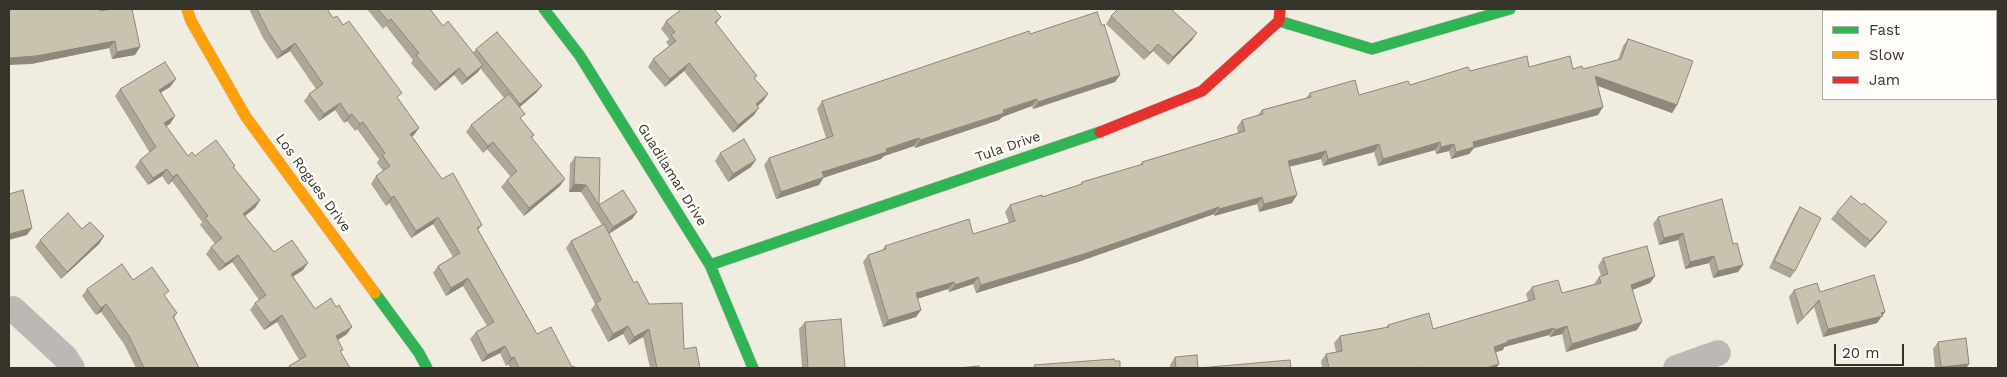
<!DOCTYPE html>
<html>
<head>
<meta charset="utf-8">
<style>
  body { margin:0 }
  #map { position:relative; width:2007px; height:377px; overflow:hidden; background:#f1ece0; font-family:"Work Sans",sans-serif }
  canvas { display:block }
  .frame { position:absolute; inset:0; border:10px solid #36332b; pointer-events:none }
  .legend { position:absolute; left:1822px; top:10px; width:175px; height:90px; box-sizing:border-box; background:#fefdf9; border:1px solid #aeaca7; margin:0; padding:6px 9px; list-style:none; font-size:15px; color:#36332b }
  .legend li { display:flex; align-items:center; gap:10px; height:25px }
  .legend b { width:25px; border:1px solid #aeaca7 }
  .scale { position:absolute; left:1834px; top:344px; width:70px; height:22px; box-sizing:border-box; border:2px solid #36332b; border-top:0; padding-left:6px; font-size:15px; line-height:18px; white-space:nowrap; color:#36332b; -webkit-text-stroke:4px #fefdf9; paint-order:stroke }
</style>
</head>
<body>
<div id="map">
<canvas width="2007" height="377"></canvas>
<div class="frame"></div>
<ul class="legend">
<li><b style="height:6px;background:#30b455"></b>Fast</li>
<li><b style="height:6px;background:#ff9f0a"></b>Slow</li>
<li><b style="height:6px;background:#e5322d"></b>Jam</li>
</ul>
<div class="scale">20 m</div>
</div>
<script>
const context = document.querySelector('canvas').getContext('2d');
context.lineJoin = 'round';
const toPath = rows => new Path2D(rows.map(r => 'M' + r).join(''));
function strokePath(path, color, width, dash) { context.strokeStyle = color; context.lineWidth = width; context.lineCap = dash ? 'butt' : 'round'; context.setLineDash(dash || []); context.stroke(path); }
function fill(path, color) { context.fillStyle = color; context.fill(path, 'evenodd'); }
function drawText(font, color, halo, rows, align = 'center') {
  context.font = font + ' "Work Sans",sans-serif'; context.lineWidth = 5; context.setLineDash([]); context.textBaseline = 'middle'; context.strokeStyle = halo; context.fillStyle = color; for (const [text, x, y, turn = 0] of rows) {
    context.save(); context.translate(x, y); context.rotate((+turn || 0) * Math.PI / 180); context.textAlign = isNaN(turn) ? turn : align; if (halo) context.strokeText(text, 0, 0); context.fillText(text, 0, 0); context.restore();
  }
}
const street = toPath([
  [13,309,65,357,72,368],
  [1676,368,1718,353]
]);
const fast = toPath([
  [544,9,580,56,710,265,753,368],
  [1279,21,1372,49,1510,9],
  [710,265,1100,132],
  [375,293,419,353,427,368]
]);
const slow = toPath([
  [187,9,191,21,246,117,375,293]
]);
const jam = toPath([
  [1100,132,1202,91,1279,21,1280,9]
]);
strokePath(street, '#cecac1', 26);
strokePath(fast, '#cecac1', 12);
strokePath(slow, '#cecac1', 12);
strokePath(jam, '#cecac1', 12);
strokePath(street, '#bbb8b5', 25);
strokePath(fast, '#30b455', 11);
strokePath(slow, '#ff9f0a', 11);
strokePath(jam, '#e5322d', 11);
fill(toPath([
  [249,9,327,9,333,18,343,25,419,128,412,136,442,179,482,225,478,230,537,334,572,367,575,368,510,368,508,364,506,366,500,353,482,362,470,339,476,332,487,326,463,286,446,296,433,273,438,266,453,257,433,224,411,238,389,203,386,206,371,184,376,176,383,171,377,163,379,159,357,129,355,131,347,121,344,123,335,110,319,121,304,101,309,94,316,89,290,51,277,59,263,38],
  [367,9,430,9,443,26,473,53,476,49,542,86,536,93,520,107,521,119,534,135,532,138,560,186,524,216,501,187,507,180,511,177,487,149,483,153,466,132,471,125,504,98,480,68,478,72,462,85,454,75,435,91,411,63,413,60,386,26,383,29],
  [100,11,140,47,135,55,112,59,109,48,31,64],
  [1111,16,1192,40,1168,65,1153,51,1144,60,1106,24],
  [721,17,716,24,755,79,768,94,763,101,758,106,754,115,733,133,684,71,665,87,648,67,653,59,669,46,666,42,669,39,661,29,666,21],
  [1030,34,1120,75,1115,82,1033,109,1032,106,1002,117,999,120,915,148,914,146,884,156,881,159,824,177,819,185,776,199,764,165,769,158,826,138,817,109,822,101],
  [1628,39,1677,105,1672,113,1598,86,1603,107,1598,115,1474,148,1469,154,1451,159,1449,151,1436,154,1435,150,1378,166,1374,152,1323,166,1321,159,1289,167,1292,203,1259,212,1257,204,1214,216,1214,214,1078,262,976,293,973,284,949,292,948,289,917,299,921,310,916,317,883,327,863,262,868,255,882,250,885,246,973,234,1009,223,1005,212,1010,205,1042,197,1079,185,1082,182,1140,165,1142,162,1238,133,1237,127,1242,120,1258,115,1262,110,1306,98,1310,93,1359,95,1410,85,1470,71,1529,67,1583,69,1618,60,1623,46],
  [176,79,170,87,160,93,175,116,170,124,166,126,188,156,195,156,234,168,260,200,255,208,245,216,274,252,303,270,292,277,315,309,347,334,338,340,341,353,350,368,287,368,289,366,299,360,277,322,264,330,250,310,255,303,259,300,232,262,219,271,206,254,211,247,215,244,200,225,202,222,172,181,168,185,162,176,148,185,135,167,140,160,150,153,115,96,120,89],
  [720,153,751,167,728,182,715,161],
  [575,157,599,205,637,212,632,219,609,234,634,283,649,304,700,368,650,368,643,337,629,345,623,334,608,342,591,310,595,304,566,248,571,241,602,225,581,192,569,192,570,164],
  [1800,207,1795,271,1790,278,1769,268,1795,215],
  [1837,212,1881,230,1865,248,1831,219],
  [1658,217,1733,244,1743,265,1738,272,1713,278,1709,263,1685,269,1678,240,1659,245,1653,224],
  [104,236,99,244,61,279,35,247,40,240],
  [1603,258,1655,276,1650,283,1633,290,1637,330,1566,352,1562,334,1550,337,1549,335,1504,347,1503,350,1496,352,1499,364,1496,368,1322,368,1321,361,1326,354,1336,352,1334,343,1340,336,1386,327,1388,325,1433,329,1528,301,1526,294,1532,287,1562,293,1594,284,1599,277,1601,276,1598,266],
  [87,289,165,297,177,313,174,318,199,368,136,368,124,344,101,312,96,315,82,296],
  [1794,290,1820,292,1885,312,1877,323,1823,337,1814,307,1797,325,1789,297],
  [805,322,845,368,802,368,799,329],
  [1938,342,1969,364,1966,368,1935,368,1933,349],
  [1175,357,1198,368,1291,368,1170,368,1170,365]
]), '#ada796');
fill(toPath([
  [1197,33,1192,40,1168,65,1173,57],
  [115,41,109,48,31,64,9,65,9,58],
  [295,43,290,51,277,59,282,52],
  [1158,44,1153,51,1144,60,1150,53],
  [140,47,135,55,112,59,117,52],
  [689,63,684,71,665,87,670,79],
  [483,65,478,72,462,85,467,78],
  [459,68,454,75,435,91,440,84],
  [1120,75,1115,82,1033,109,1038,102],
  [1595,76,1677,105,1672,113,1590,83],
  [176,79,170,87,153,97,159,90],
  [542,86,536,93,515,111,520,104],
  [768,94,763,101,751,111,756,104],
  [1037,99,1032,106,1002,117,999,120,915,148,920,140],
  [340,103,335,110,319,121,324,114],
  [1603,107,1598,115,1474,148,1469,154,1451,159,1456,152,1473,142],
  [759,108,754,115,733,133,738,125],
  [352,114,347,121,344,123,349,116],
  [175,116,170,124,158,131,164,123],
  [363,122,357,129,355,131,360,124],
  [419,128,414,135,405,141,410,134],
  [919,138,914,146,884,156,881,159,817,180,822,172],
  [493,142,487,149,483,153,488,146],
  [1440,142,1435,150,1378,166,1383,159],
  [1379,144,1374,152,1323,166,1328,159],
  [1454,144,1449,151,1436,154,1441,147],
  [1326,151,1321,159,1283,168,1288,161],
  [756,160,751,167,728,182,733,174],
  [167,169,162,176,148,185,153,178],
  [177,174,172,181,168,185,173,177],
  [824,177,819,185,776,199,781,192],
  [565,179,560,186,524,216,529,208],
  [574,184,586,185,581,192,569,192],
  [1297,195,1292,203,1259,212,1264,204],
  [394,196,389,203,386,206,391,198],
  [1262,197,1257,204,1214,216,1219,209],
  [260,200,255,208,238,221,243,214],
  [1219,207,1214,214,1078,262,976,293,981,285],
  [637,212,632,219,608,234,613,227],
  [438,217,433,224,411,238,416,231],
  [1887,222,1881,230,1865,248,1870,241],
  [32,228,27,235,9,240,9,234],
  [1683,233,1678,240,1659,245,1664,238],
  [104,236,99,244,61,279,67,272],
  [238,255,232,262,219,271,225,264],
  [1714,256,1709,263,1685,269,1690,262],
  [308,263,303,270,285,282,291,274],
  [1743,265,1738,272,1713,278,1718,271],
  [1655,276,1650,283,1626,292,1631,285],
  [978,277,973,284,949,292,955,285],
  [468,278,463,286,446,296,451,288],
  [954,282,948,289,910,301,916,293],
  [1819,300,1814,307,1797,325,1803,318],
  [106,304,101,312,96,315,101,308],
  [921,310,916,317,883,327,888,320],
  [1885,312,1877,323,1823,337,1828,329],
  [282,315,277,322,264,330,270,323],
  [1642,322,1637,330,1566,352,1572,344],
  [628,326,623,334,608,342,613,334],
  [1567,326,1562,334,1550,337,1555,330],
  [352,327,347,334,331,344,336,336],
  [1554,328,1549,335,1504,347,1503,350,1489,354,1494,347,1507,341],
  [649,329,643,337,629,345,634,337],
  [505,346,500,353,482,362,487,355],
  [514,357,508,364,506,366,511,358],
  [1499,364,1496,368,1486,368],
  [1969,364,1966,368,1940,368,1941,367]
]), '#8d887a');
const building = toPath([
  [9,9,99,9,100,11,111,9,132,9,140,47,117,52,115,41,36,56,9,58,9,9],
  [257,9,327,9,333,18,337,16,343,25,349,21,402,93,397,97,419,128,410,134,442,179,453,173,482,225,477,228,537,334,551,327,572,367,574,366,575,368,519,368,514,357,511,358,505,346,487,355,476,332,494,322,468,278,451,288,438,266,460,253,438,217,416,231,394,196,391,198,376,176,390,166,382,155,385,153,363,122,360,124,352,114,349,116,340,103,324,114,309,94,323,84,295,43,282,52,268,31,257,9],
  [378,9,430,9,443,26,448,21,483,65,467,78,459,68,440,84,416,55,419,53,391,19,388,21,378,9],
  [682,9,714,9,721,17,715,22,757,76,754,78,768,94,756,104,759,108,738,125,689,63,670,79,653,59,676,41,671,35,675,32,666,21,682,9],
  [1118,9,1171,9,1197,33,1173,57,1158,44,1150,53,1111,16,1118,9],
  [1097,12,1102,26,1104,24,1120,75,1038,102,1037,99,1003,110,1004,113,920,140,919,138,886,149,887,152,822,172,824,177,781,192,769,158,833,136,822,101,1029,31,1030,34,1097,12],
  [497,32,542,86,520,104,476,49,497,32],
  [1628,39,1693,61,1677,105,1595,76,1603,107,1473,142,1474,147,1456,152,1454,144,1441,147,1440,142,1383,159,1379,144,1328,159,1326,151,1288,161,1297,195,1264,204,1262,197,1219,209,1219,207,1084,254,981,285,978,277,955,285,954,282,916,293,921,310,888,320,868,255,886,249,885,246,969,219,973,234,1015,221,1010,205,1042,195,1042,197,1082,184,1082,182,1143,164,1142,162,1245,131,1242,120,1263,114,1262,110,1311,97,1310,93,1355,80,1359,95,1408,81,1410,85,1468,67,1470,71,1527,56,1529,67,1570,56,1573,69,1582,66,1583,69,1621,59,1628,39],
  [165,62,176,79,159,90,175,116,164,123,188,156,192,152,195,156,216,140,235,166,233,167,260,200,243,214,274,252,292,240,308,263,291,274,315,309,331,298,336,307,339,305,352,327,336,336,343,350,340,351,350,368,291,368,289,366,306,356,282,315,270,323,255,303,266,295,238,255,225,264,211,247,222,238,205,218,208,216,177,174,173,177,167,169,153,178,140,160,156,147,120,89,165,62],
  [509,94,525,114,520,118,534,135,531,137,565,179,529,208,507,180,517,171,493,142,488,146,471,125,509,94],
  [744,139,756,160,733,174,720,153,744,139],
  [575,157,600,158,599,205,623,190,637,212,613,227,586,185,574,184,575,157],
  [23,190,32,228,9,234,9,194,23,190],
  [1851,196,1862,205,1864,203,1887,222,1870,241,1837,212,1851,196],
  [1722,199,1733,244,1737,243,1743,265,1718,271,1714,256,1690,262,1683,233,1664,238,1658,217,1722,199],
  [1800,207,1821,218,1795,271,1774,261,1800,207],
  [68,213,82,229,90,222,104,236,67,272,40,240,68,213],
  [604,224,634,283,637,281,649,304,682,303,684,349,696,347,700,368,657,368,649,329,634,337,628,326,613,334,596,303,601,300,571,241,604,224],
  [1647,246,1655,276,1631,285,1642,322,1572,344,1567,326,1555,330,1554,328,1507,341,1508,342,1494,347,1499,364,1486,368,1424,368,1423,367,1419,368,1329,368,1326,354,1342,351,1340,336,1389,327,1388,325,1429,313,1433,329,1535,299,1532,287,1558,280,1562,293,1601,283,1599,277,1608,274,1603,258,1647,246],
  [122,264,133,280,152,267,169,291,164,295,177,313,173,316,199,368,144,368,129,336,106,304,101,308,87,289,122,264],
  [1874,275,1885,312,1881,313,1883,316,1828,329,1819,300,1803,318,1794,290,1817,283,1820,292,1874,275],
  [841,319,845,368,808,368,805,322,841,319],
  [1966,338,1969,364,1941,367,1938,342,1966,338],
  [1197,355,1198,368,1290,360,1291,368,1176,368,1175,357,1197,355],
  [1114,359,1115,361,1120,361,1120,368,1035,368,1034,365,1114,359],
  [979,366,979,368,958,368,979,366]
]);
fill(building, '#c9c2ae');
strokePath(building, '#8d887a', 1);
drawText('14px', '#36332b', '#fefdf9', [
  ["Tula Drive",1008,147,-19],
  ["Guadilamar Drive",672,175,58],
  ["Los Rogues Drive",313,183,54]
]);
</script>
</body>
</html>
